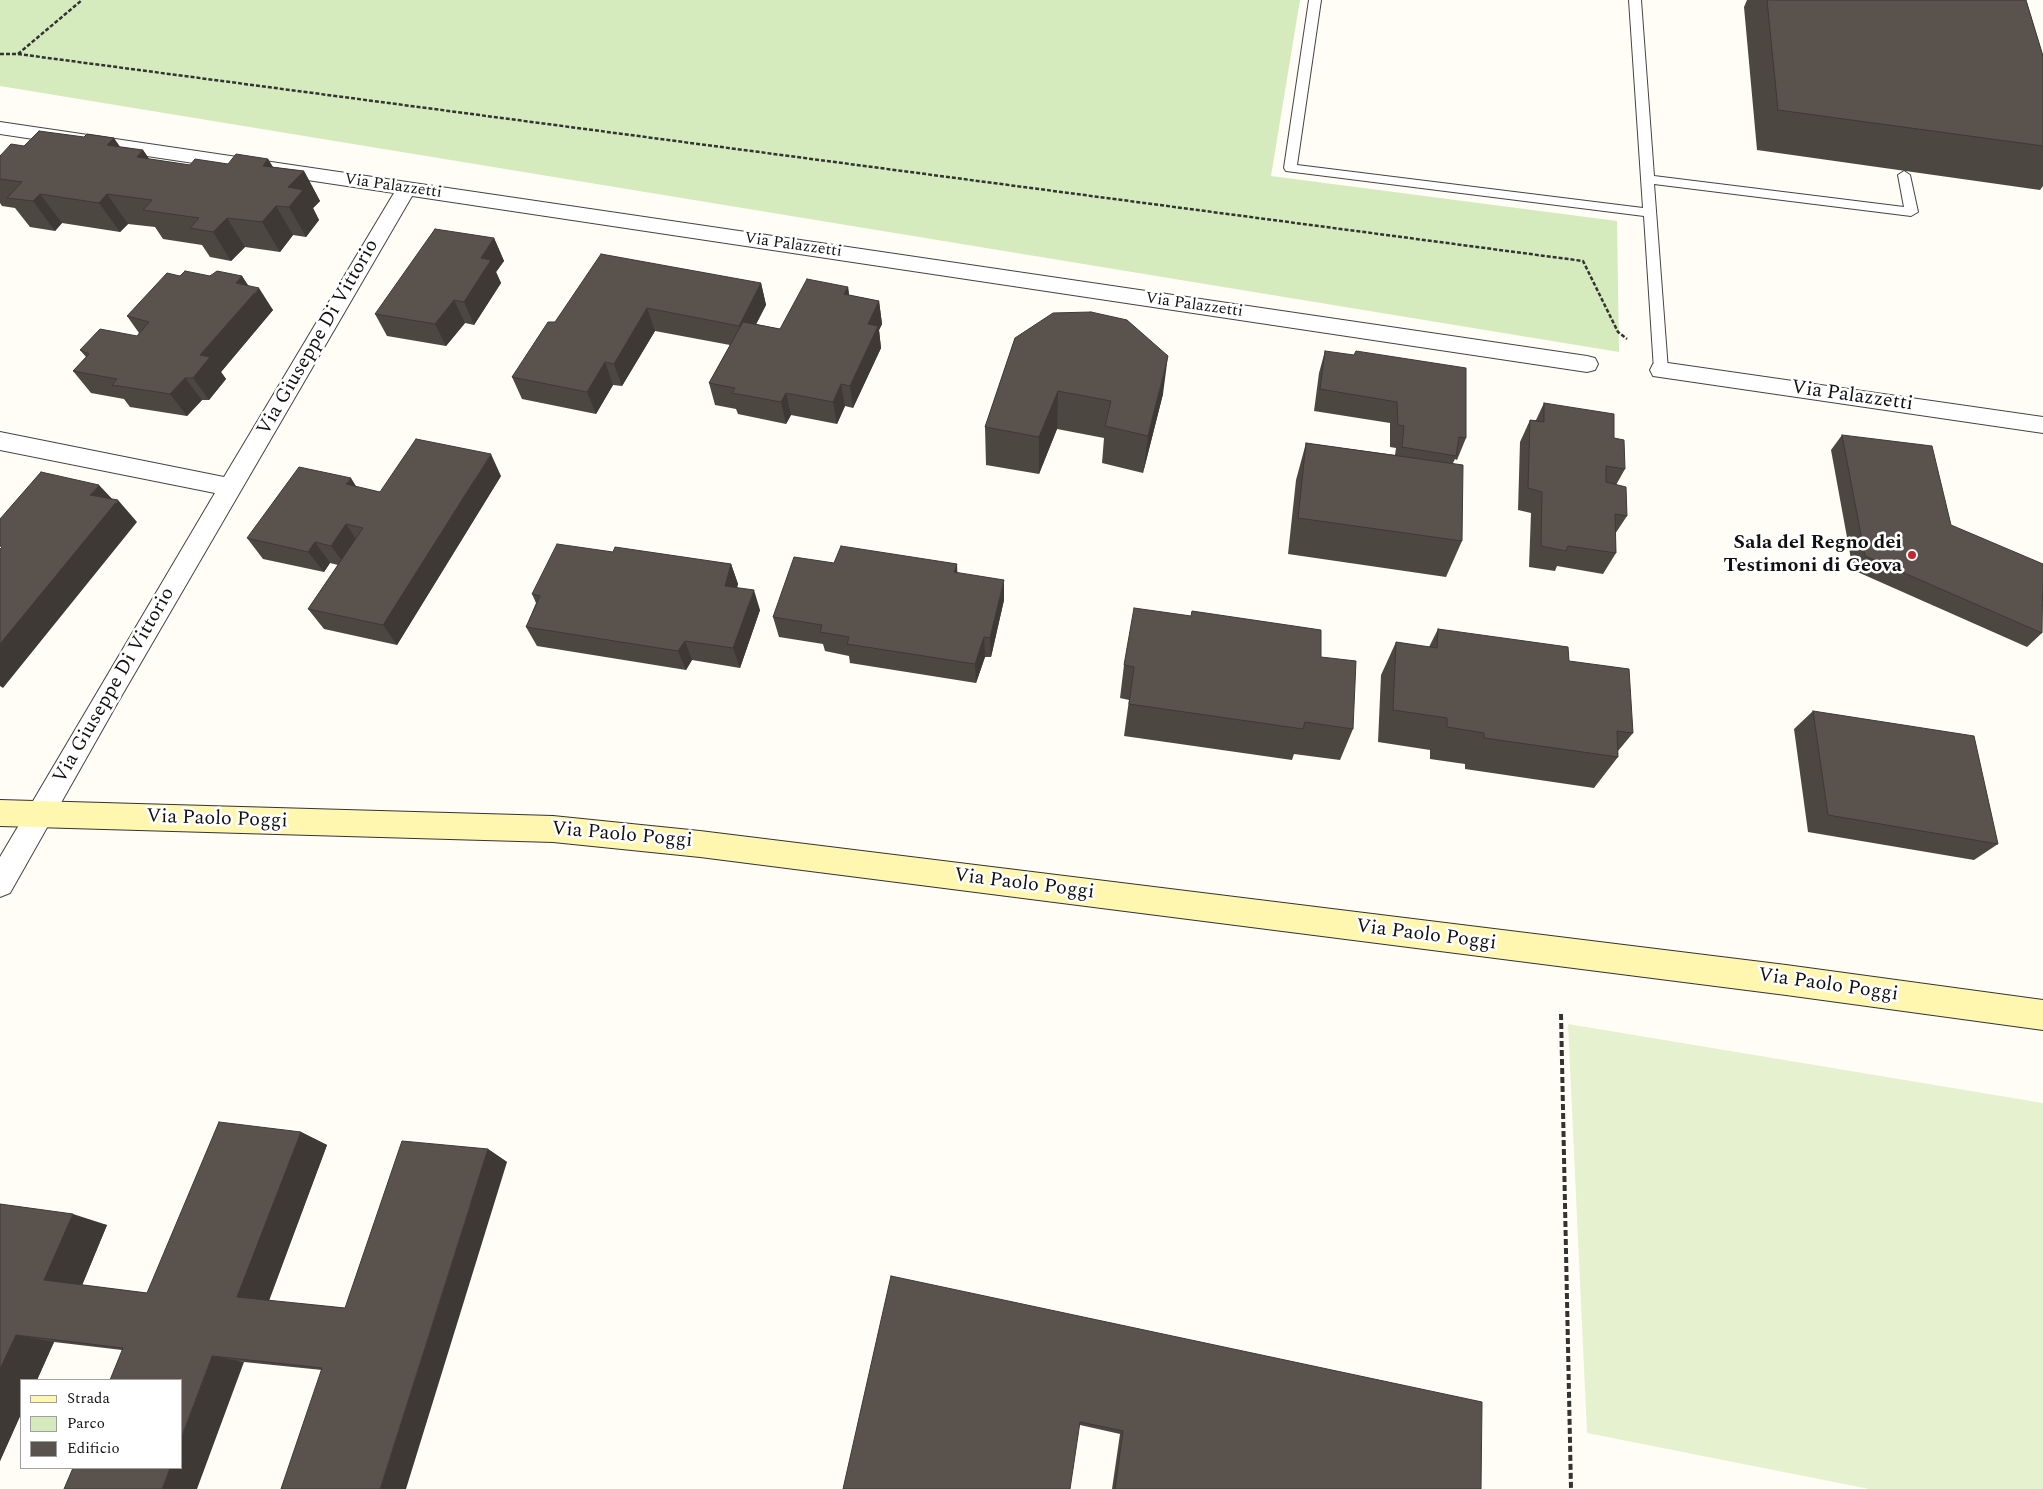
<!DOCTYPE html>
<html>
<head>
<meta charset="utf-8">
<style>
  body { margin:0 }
  #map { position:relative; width:2043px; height:1489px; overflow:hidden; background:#fffdf5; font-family:Spectral,serif }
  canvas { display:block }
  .legend { position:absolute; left:20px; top:1379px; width:162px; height:90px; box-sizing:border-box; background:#fff; border:1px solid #a0a0a0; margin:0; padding:6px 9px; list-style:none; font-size:15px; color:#111 }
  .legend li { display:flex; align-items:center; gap:10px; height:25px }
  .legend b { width:25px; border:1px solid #a0a0a0 }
</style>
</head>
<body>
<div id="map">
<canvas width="2043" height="1489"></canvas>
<ul class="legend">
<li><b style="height:6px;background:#fff6b0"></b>Strada</li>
<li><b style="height:14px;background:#d5ebbd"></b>Parco</li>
<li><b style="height:14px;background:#5a524d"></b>Edificio</li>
</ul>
</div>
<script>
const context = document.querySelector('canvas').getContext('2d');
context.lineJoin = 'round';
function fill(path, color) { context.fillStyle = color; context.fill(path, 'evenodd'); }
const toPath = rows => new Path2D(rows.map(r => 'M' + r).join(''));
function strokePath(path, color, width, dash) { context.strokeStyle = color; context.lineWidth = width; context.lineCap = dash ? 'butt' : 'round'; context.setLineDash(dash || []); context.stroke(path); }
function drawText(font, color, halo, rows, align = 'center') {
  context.font = font + ' Spectral,serif'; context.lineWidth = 5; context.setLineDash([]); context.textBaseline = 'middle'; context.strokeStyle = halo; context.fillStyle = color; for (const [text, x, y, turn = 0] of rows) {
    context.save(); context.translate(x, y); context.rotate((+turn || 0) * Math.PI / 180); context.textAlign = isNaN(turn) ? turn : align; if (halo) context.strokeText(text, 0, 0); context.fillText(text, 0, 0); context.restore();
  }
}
fill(toPath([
  [0,0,1300,0,1271,176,1617,221,1619,352,0,86]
]), '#d5ebbd');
fill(toPath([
  [1568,1024,2043,1103,2043,1489,1869,1489,1587,1433]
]), '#e6f2cf');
const lane = toPath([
  [1309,0,1321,0,1297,165,1643,208,1629,0,1641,0,1654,176,1904,207,1898,175,1904,171,1910,175,1918,212,1911,216,1654,184,1668,370,1666,374,1661,375,1656,374,1654,370,1644,216,1286,171,1284,168,1309,0]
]);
const street = toPath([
  [0,122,1587,356,1595,358,1598,364,1595,370,1587,372,412,196,118,702,10,893,0,897,0,857,215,493,0,450,0,432,224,477,394,193,0,134,0,122],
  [1661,362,2043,417,2043,433,1653,376,1650,370,1653,364,1661,362]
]);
const secondary = toPath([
  [0,800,553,816,700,831,1786,965,2043,1000,2043,1030,1786,995,700,857,553,842,0,826,0,800]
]);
strokePath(lane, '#444', 2);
strokePath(street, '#444', 2);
strokePath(secondary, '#333', 2);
strokePath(toPath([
  [0,54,18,54,1583,261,1618,332,1627,339],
  [18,54,82,0]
]), '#333', 2.5, [4, 2]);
strokePath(toPath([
  [1561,1014,1571,1489]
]), '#333', 4, [6, 3]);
fill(lane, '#fff');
fill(street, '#fff');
fill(secondary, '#fff6b0');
fill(toPath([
  [1747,0,2026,0,2043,56,2043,186,2040,190,1757,150,1744,7],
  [120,147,143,150,149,159,190,165,228,164,268,159,273,167,304,171,320,201,313,208,319,220,306,237,293,235,280,252,245,247,231,261,210,257,202,245,163,239,155,227,128,224,120,232,62,223,55,231,30,227,15,208,2,206,0,203,0,156],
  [494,238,504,261,496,272,501,283,474,325,465,323,446,346,387,336,375,314],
  [180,276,242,276,248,286,273,310,221,372,226,379,209,400,202,400,187,416,130,407,124,399,91,393,73,371,86,357,80,350,137,336,139,333,127,316],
  [761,283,766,305,756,324,780,329,848,287,849,295,879,301,882,324,879,330,881,348,853,408,845,406,837,424,791,415,786,424,738,414,736,409,715,405,709,383,730,345,655,331,622,386,613,385,596,414,522,399,512,377,555,322],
  [1015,338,1163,394,1143,473,1102,463,1104,438,1057,429,1039,474,986,465,985,427],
  [1325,351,1466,438,1457,460,1455,459,1453,463,1462,541,1446,577,1288,554,1296,480,1306,443,1395,455,1396,448,1390,447,1390,423,1314,411,1319,373],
  [1544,403,1614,438,1625,469,1616,485,1627,516,1615,534,1616,553,1603,574,1557,566,1555,571,1529,567,1531,513,1518,510,1520,442,1530,420,1536,420],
  [1842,435,2042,633,2027,647,1853,570,1831,450],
  [501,476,397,645,324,629,308,609,338,565,330,563,324,572,263,559,247,538,356,487,380,492],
  [613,552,731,564,738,584,737,588,760,610,740,668,692,660,686,670,537,646,526,627,536,603,532,594],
  [834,563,957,573,1004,600,991,657,985,657,976,683,850,663,849,656,825,651,823,644,779,637,773,617],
  [1438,629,1569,661,1633,733,1618,751,1618,757,1594,788,1465,769,1465,764,1430,759,1430,750,1378,742,1381,675,1396,642,1429,647],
  [1321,657,1353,729,1340,760,1294,754,1292,760,1124,736,1129,700,1120,698,1124,665],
  [1813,711,1998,844,1974,860,1808,832,1794,729],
  [301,1132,327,1145,269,1301,345,1308,488,1149,507,1162,322,1370,244,1362,122,1350,54,1342,37,1380,21,1380,21,1414,0,1461,0,1204,107,1225,82,1285,147,1293],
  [891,1276,1481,1489,1112,1489,1120,1434,1080,1425]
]), '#4d4742');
fill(toPath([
  [114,138,134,167,107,145],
  [143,150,163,179,137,157],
  [268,159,285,188,263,166],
  [304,171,320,201,313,208,319,220,306,237,289,207,288,187],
  [40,194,62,223,55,231,33,201],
  [107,194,128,224,120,232,99,203],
  [276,206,293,235,280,252,262,222],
  [227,218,245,247,231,261,213,232],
  [494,238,504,261,496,272,501,283,474,325,464,302,481,258],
  [242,276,254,294,259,288,273,310,221,372,226,379,209,400,193,378,200,355,236,283],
  [761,283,766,305,744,348,739,326],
  [848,287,851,310,844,294],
  [454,300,465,323,446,346,435,324],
  [879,301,882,324,879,330,881,348,853,408,850,386,868,324],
  [647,308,655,331,622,386,614,364],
  [1168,356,1163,394,1143,473,1148,436],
  [605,362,613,385,596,414,587,392],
  [185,378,202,400,187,416,170,394],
  [841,384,845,406,837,424,833,402],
  [1058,391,1057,429,1039,474,1039,437],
  [786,393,791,415,786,424,781,402],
  [491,454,501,476,397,645,383,625],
  [351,478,364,499,346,484],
  [99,485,116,503,118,500,137,522,3,688,0,686,0,644,90,495],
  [346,524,360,545,346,566,331,546],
  [315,542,330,563,324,572,308,552],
  [731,564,738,584,731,606,725,586],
  [957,564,958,585,954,572],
  [1004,580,1004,600,991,657,990,638],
  [754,590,760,610,740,668,733,648],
  [984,637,985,657,976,683,975,664],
  [685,641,692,660,686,670,678,651],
  [301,1132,327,1145,267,1305,237,1297],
  [488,1149,507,1162,406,1489,380,1489],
  [73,1214,107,1225,81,1288,44,1280],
  [16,1335,54,1342,37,1380,21,1380,21,1414,0,1461,0,1369],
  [212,1356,244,1362,197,1489,162,1489,170,1468,181,1468,181,1438]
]), '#3f3936');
const building = toPath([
  [1767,0,2026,0,2043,56,2043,146,1778,110,1767,0],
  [39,131,84,137,87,134,114,138,107,145,143,150,137,157,190,165,195,159,228,164,236,154,268,159,263,166,304,171,288,187,303,190,289,207,276,206,262,222,227,218,213,232,190,228,199,218,143,210,152,200,107,194,99,203,40,194,33,201,7,198,22,182,0,179,0,156,11,144,24,146,39,131],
  [435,229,494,238,481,258,491,260,464,302,454,300,435,324,375,314,435,229],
  [601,254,761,283,739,326,647,308,614,364,605,362,587,392,512,377,548,322,555,322,601,254],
  [185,271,210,276,217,271,242,276,236,283,259,288,200,355,210,357,193,378,185,378,170,394,112,385,117,379,73,371,89,354,80,350,100,329,137,336,149,322,127,316,167,273,180,276,185,271],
  [807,279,848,287,844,294,879,301,868,324,878,326,850,386,841,384,833,402,786,393,781,402,732,393,735,388,709,383,743,322,780,329,807,279],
  [1091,312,1127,320,1168,356,1148,436,1105,426,1111,401,1058,391,1039,437,985,427,1015,338,1053,313,1091,312],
  [1325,351,1354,355,1356,351,1466,368,1466,438,1459,437,1456,456,1402,447,1404,426,1398,425,1397,402,1320,389,1325,351],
  [1544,403,1614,414,1614,438,1624,440,1625,469,1606,466,1606,482,1626,487,1627,516,1615,514,1616,553,1568,546,1566,551,1541,546,1542,492,1528,488,1530,420,1544,422,1544,403],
  [1842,435,1932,446,1951,525,2043,564,2042,633,1865,556,1842,435],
  [416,439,491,454,383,625,308,609,363,528,346,524,331,546,315,542,308,552,247,538,299,467,351,478,346,484,380,492,416,439],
  [1306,443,1463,465,1462,541,1298,518,1306,443],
  [41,472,99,485,90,495,118,500,0,644,0,549,2,547,0,546,0,519,41,472],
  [557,544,613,552,615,547,731,564,725,586,754,590,733,648,685,641,678,651,526,627,540,596,532,594,557,544],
  [841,546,957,564,954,572,1004,580,990,638,984,637,975,664,847,644,849,637,820,632,822,625,773,617,794,557,834,563,841,546],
  [1134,608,1191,616,1192,611,1321,630,1321,657,1356,661,1353,729,1305,722,1303,729,1129,704,1134,667,1124,665,1134,608],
  [1438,629,1568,647,1569,661,1629,669,1633,733,1617,731,1618,757,1484,738,1484,733,1447,727,1447,718,1393,710,1396,642,1437,648,1438,629],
  [1813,711,1974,736,1998,844,1828,815,1813,711],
  [219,1122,301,1132,237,1297,345,1308,402,1141,488,1149,380,1489,281,1489,322,1368,212,1356,181,1438,181,1380,110,1380,123,1348,16,1335,0,1369,0,1204,73,1214,44,1280,147,1293,219,1122],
  [891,1276,1482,1402,1481,1489,1115,1489,1123,1431,1080,1422,1070,1489,843,1489,891,1276],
  [73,1468,170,1468,162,1489,64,1489,73,1468]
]);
fill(building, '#5a524d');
strokePath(building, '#3f3936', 1);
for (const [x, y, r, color] of [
  [1912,555,5,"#c4262e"]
]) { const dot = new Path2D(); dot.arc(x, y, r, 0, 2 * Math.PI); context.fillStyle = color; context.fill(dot); strokePath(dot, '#fff', 2); }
drawText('16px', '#111', '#fff', [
  ["Via Palazzetti",393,187,8],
  ["Via Palazzetti",793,246,8],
  ["Via Palazzetti",1194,306,8]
]);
drawText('20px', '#111', '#fff', [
  ["Via Giuseppe Di Vittorio",319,338,-60],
  ["Via Palazzetti",1852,397,8],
  ["Via Giuseppe Di Vittorio",115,686,-60],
  ["Via Paolo Poggi",217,820,2],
  ["Via Paolo Poggi",622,836,5],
  ["Via Paolo Poggi",1024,885,7],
  ["Via Paolo Poggi",1426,936,7],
  ["Via Paolo Poggi",1828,986,8]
]);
drawText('bold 20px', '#111', '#fff', [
  ["Sala del Regno dei",1902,544],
  ["Testimoni di Geova",1902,567]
], 'right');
</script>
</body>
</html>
